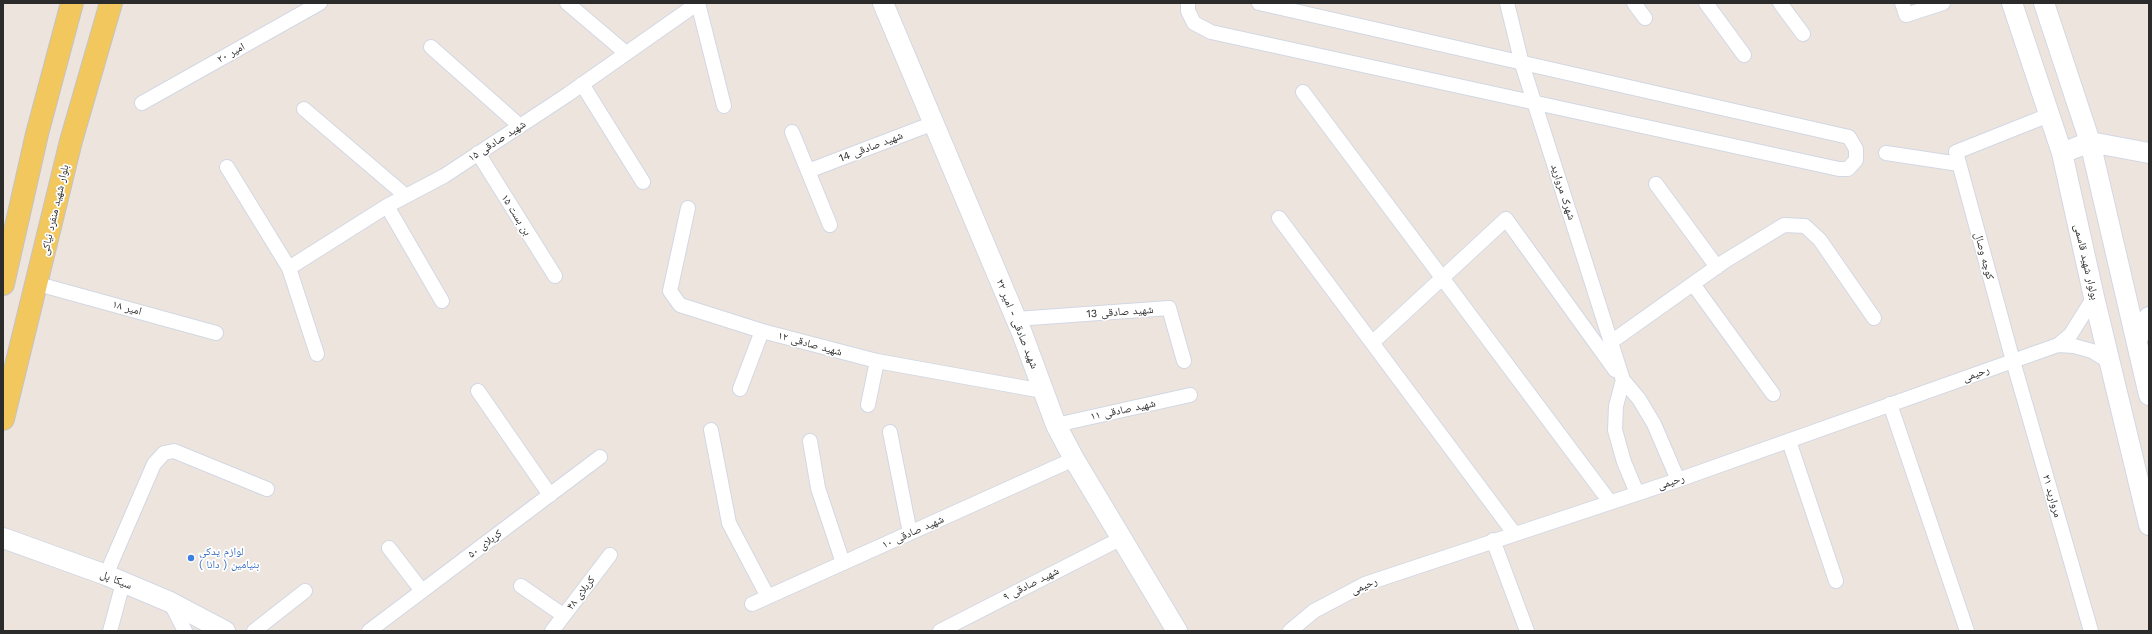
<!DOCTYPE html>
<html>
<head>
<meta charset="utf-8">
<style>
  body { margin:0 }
  #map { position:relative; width:2152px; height:634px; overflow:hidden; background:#ede5dd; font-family:"Work Sans",sans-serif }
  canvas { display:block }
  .frame { position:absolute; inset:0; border:4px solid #2b2b2b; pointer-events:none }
</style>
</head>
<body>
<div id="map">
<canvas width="2152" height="634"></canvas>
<div class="frame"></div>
</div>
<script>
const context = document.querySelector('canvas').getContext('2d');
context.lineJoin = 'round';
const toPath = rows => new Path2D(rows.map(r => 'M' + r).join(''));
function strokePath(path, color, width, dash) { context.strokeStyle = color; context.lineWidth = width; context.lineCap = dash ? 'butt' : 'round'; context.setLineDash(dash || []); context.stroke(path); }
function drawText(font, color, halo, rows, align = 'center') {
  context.font = font + ' "Work Sans","Noto Naskh Arabic",sans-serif'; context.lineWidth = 3.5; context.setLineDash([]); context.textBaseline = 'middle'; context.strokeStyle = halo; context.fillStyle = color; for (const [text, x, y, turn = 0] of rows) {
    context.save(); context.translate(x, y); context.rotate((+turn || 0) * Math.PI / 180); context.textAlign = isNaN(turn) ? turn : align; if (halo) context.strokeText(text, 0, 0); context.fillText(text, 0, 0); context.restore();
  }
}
const street = toPath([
  [567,3,626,53],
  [698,3,724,106],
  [1188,3,1188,11,1194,23,1211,32,1839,169,1848,169,1856,160,1856,149,1849,137,1259,3],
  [1507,3,1522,64,1623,380,1639,399,1654,424,1678,480],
  [1634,3,1645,18],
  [1706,3,1744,55],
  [1780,3,1803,34],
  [1902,3,1906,15,1943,3],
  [431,47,520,126],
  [582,84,643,182],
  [1303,92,1610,502],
  [142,103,320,3],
  [304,109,406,196],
  [2049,115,1956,152,2013,361,2091,631],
  [792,132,830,225],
  [478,153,555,276],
  [1886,153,1959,164],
  [227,167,289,268,317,354],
  [808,171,934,123],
  [1656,184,1717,267],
  [387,206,442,301],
  [688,208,670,291,680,305,762,331,877,361,1043,391],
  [1279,218,1514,533],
  [289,268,387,206,444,176,567,95,698,3],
  [38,284,216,333],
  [1693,284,1773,394],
  [1016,319,1169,308,1184,361],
  [1373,342,1506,219,1615,370],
  [1611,342,1725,261,1784,225,1805,226,1820,240,1874,318],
  [2058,345,2074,346,2092,351,2110,362],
  [1623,380,1616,406,1615,430,1624,462,1637,493],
  [740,389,762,331],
  [478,391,550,495],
  [1890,404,1967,631],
  [868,405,877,361],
  [1056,425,1190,395],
  [711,430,729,523,768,597],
  [890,432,910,533],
  [810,441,818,488,843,563],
  [1789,441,1836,581],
  [1493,540,1527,631],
  [389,548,422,591],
  [106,575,154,464,164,453,174,451,267,489],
  [521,586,563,615],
  [170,602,185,631],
  [752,604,1074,459],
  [110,631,123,583],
  [254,631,305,591],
  [369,631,600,457],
  [552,631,610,555],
  [940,631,1122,538],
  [1290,631,1314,611,1365,584,1678,480,2058,345,2071,334,2094,297]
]);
const secondary = toPath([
  [883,3,1022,333,1056,425,1074,459,1177,631],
  [2012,3,2062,153,2094,297,2149,525],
  [2044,3,2090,142,2149,395],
  [2062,153,2090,142,2149,153],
  [2137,339,2149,317],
  [3,538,106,575,170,602,225,631]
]);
const primary = toPath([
  [3,284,37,134,72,3],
  [3,419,71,141,111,3]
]);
strokePath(street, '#d2d7e4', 16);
strokePath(secondary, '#d2d7e4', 22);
strokePath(primary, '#c4c4c4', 24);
strokePath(street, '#fff', 14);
strokePath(secondary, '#fff', 20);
strokePath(primary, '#f2c75d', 22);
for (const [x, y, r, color] of [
  [191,558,4,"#3f7fe0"]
]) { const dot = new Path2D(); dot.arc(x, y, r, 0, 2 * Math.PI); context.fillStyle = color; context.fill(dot); strokePath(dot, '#fff', 1.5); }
drawText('11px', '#2b2b2b', '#fff', [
  ["امیر ۲۰",231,53,-29],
  ["شهید صادقی ۱۵",497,141,-33],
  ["شهید صادقی 14",871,147,-21],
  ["شهرک مروارید",1563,192,72],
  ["بلوار شهید منفرد نیاکی",55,210,-77],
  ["بن بست ۱۵",516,215,58],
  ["کوچه وصال",1984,256,75],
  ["بولوار شهید قاسمی",2086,262,77],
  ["امیر ۱۸",127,308,15],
  ["شهید صادقی 13",1120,312,-4],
  ["شهید صادقی - امیر ۲۲",1017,324,68],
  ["شهید صادقی ۱۲",810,344,15],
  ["رحیمی",1976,374,-20],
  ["شهید صادقی ۱۱",1123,410,-12],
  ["رحیمی",1671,482,-18],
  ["مروارید ۲۱",2052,496,74],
  ["شهید صادقی ۱۰",913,532,-24],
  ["کربلای ۵۰",485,544,-37],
  ["سیکا پل",116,580,22],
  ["شهید صادقی ۹",1031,584,-27],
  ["رحیمی",1364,586,-23],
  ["کربلای ۴۸",581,593,-53]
]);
drawText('11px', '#366cbe', '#fff', [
  ["لوازم یدکی",199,552],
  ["بنیامین ( دانا )",199,565]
], 'left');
</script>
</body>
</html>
